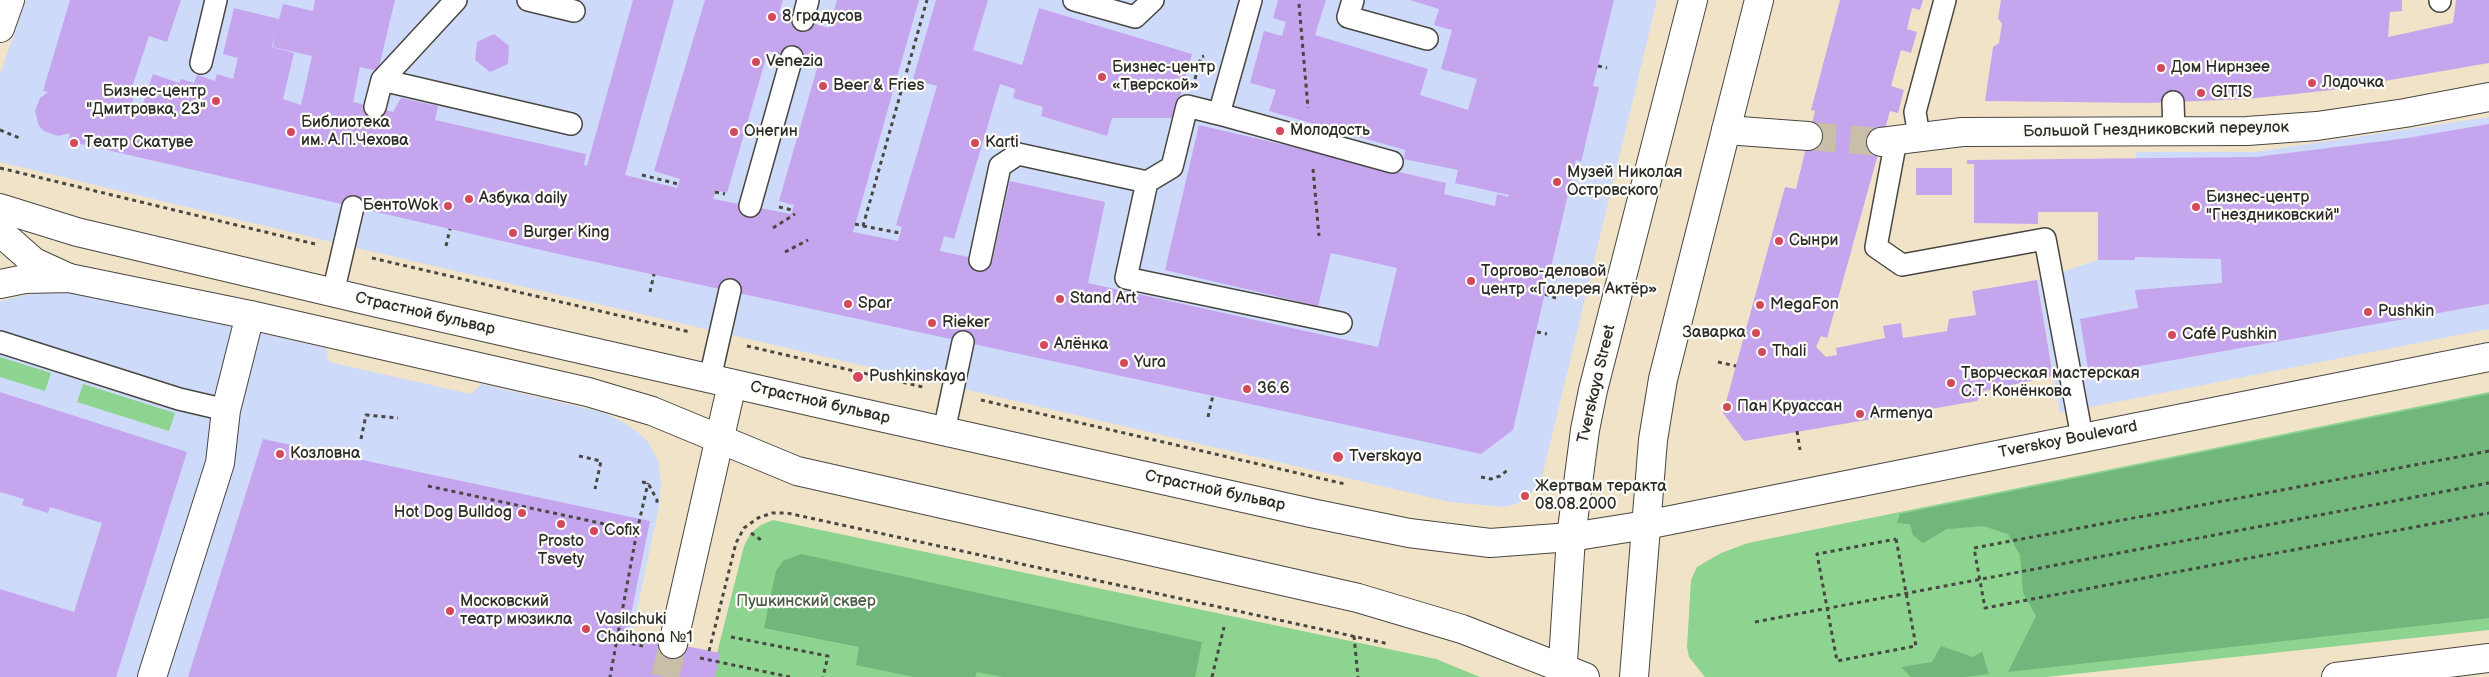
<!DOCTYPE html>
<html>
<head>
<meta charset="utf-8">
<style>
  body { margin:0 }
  canvas { display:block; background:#f1e3c7 }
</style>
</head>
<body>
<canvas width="2489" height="677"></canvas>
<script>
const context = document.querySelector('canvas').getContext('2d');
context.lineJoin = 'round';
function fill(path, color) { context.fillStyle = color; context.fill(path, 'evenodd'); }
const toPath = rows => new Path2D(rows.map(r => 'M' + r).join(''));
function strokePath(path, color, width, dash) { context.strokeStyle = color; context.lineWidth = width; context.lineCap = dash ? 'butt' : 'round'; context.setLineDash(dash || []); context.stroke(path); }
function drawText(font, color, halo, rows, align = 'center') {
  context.font = font + ' "Balsamiq Sans",sans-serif'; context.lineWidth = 4.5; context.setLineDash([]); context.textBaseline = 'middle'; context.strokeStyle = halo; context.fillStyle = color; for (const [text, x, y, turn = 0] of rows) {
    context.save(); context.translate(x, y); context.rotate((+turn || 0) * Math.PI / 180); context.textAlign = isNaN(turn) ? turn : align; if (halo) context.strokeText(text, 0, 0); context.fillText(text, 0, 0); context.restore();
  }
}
fill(toPath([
  [26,0,1657,0,1542,477,1529,497,1516,504,1503,507,1450,502,344,245,0,162,0,74],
  [2489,117,2489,329,2060,413,2037,280,2098,260,2135,260,2136,152,2255,152],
  [62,291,97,296,326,348,329,362,471,394,481,384,602,412,625,423,646,439,658,460,661,482,659,506,623,677,0,677,0,301,26,295]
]), '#cedafa');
fill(toPath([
  [0,357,51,373,45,391,0,377],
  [83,384,175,413,169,431,77,402],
  [2489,392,2489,630,2046,677,1705,677,1689,657,1687,647,1691,580,1697,567,1721,553,1748,543],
  [773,520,1436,659,1480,677,711,677,744,546,751,533,761,525]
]), '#8cd48f');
fill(toPath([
  [2489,394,2489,618,2008,672,2036,616,2023,593,2020,555,2008,534,1983,526,1947,529,1923,543,1913,535,1910,524,1897,523,1900,514],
  [801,554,1202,642,1195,677,1003,677,977,672,975,677,914,677,856,665,859,647,764,628,776,571,783,561],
  [1941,646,1973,657,1982,652,1989,674,1965,677,1911,677,1901,667,1932,662]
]), '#71b67a');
fill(toPath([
  [70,0,181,0,167,42,149,36,132,87,137,88,132,103,142,106,153,74,179,83,181,79,194,83,197,75,215,81,217,74,233,79,238,58,223,54,234,8,279,19,283,4,313,11,315,0,395,0,378,71,360,67,353,102,393,112,401,98,438,106,435,120,586,154,584,165,587,166,633,0,674,0,625,175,677,188,680,179,654,171,705,0,783,0,779,13,829,28,837,0,919,0,853,232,898,241,902,227,896,225,937,86,913,79,936,0,988,0,973,50,1022,65,1039,8,1192,54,1174,118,1112,118,1107,136,1041,116,1043,107,1013,98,1015,89,1000,84,954,239,944,236,940,251,992,262,1010,181,1105,202,1088,283,1378,347,1397,268,1331,253,1318,306,1165,270,1199,125,1446,183,1444,194,1495,206,1497,194,1508,197,1509,195,1455,183,1458,170,1404,159,1405,150,1269,111,1276,90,1250,83,1264,31,1282,36,1286,22,1273,18,1278,0,1326,0,1315,35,1428,69,1420,95,1468,110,1477,79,1441,69,1452,30,1434,25,1439,9,1410,0,1614,0,1593,86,1599,87,1581,162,1576,160,1513,430,1481,454,563,255,68,141,70,133,58,136,44,131,39,126,35,111,40,98,48,92,43,91],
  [275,34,273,47,312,56,301,105,283,99,294,53,272,47],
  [768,51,818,65,779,201,794,205,791,214,713,199,716,190,727,193],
  [1840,0,1923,0,1920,10,1912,8,1907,29,1917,32,1911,53,1901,50,1891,86,1904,90,1898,113,1890,111,1827,338,1821,336,1816,347,1826,357,1837,355,1836,348,1885,338,1883,326,1901,323,1903,338,1947,331,1949,319,1976,315,1972,291,2037,280,2053,376,1984,391,1977,401,1744,441,1723,413,1785,187,1796,189,1815,111,1811,110],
  [2001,0,2402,0,2402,11,2390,12,2388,37,2453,23,2456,0,2489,0,2489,63,2332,90,2248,99,2148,103,1985,101,1993,47,1999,43,2002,24,1998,18],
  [494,34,509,46,508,64,490,72,475,60,477,42],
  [2489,124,2489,304,2089,375,2080,319,2138,308,2135,290,2222,283,2221,259,2135,257,2135,260,2098,260,2098,212,2038,212,2038,224,1974,223,1974,164,1967,164,1967,160,2256,157,2408,138],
  [1916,168,1952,168,1952,195,1916,195],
  [0,392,187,452,116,677,0,677,0,589,74,612,102,523,50,507,48,513,22,505,24,499,0,492],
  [263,439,650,521,627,634,720,653,715,677,188,677]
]), '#c6a5ef');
strokePath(toPath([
  [1808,136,1881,142]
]), '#c9bea8', 28, [28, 14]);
strokePath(toPath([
  [665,677,673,644]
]), '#c9bea8', 28, [28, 14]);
const lane = toPath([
  [528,0,574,11],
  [1074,0,1135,17,1153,0],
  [1251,0,1219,114,1392,162],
  [1353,0,1348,17,1427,39],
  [2440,1,2440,0],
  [803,20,808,0],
  [201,63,216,0],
  [382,80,571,124],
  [2173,102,2174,131],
  [375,107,382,80,456,0],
  [1919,136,1915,112,1945,0],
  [1896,140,1876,247,1902,265,2045,239,2082,437],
  [1147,182,1172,167,1187,106,1219,114],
  [750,206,792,57],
  [980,260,1000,166,1018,154,1147,182,1126,278,1341,323],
  [333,293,353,207],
  [0,342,179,399,226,410],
  [710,378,730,290],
  [944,431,963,342]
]);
const street = toPath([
  [0,28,10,0],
  [1726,130,1808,136],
  [1881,142,1962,132,2247,131,2317,126,2405,113,2489,97],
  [0,232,34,262,69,278],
  [152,677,220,463,226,410,250,315]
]);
const secondary = toPath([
  [0,208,77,232,373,302,822,404,1311,513,1409,533,1490,543,1571,537,1646,525,2489,357],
  [0,284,25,279,69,278,250,315,588,392,652,411,797,471,1358,598,1462,629,1585,677],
  [673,644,732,384],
  [2336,677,2489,658]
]);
const primary = toPath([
  [1562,677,1571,537,1585,430,1593,390,1693,0],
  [1634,677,1653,440,1663,379,1759,0]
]);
strokePath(lane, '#494742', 24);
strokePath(street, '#494742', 30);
strokePath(secondary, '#494742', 30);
strokePath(primary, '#494742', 30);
strokePath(toPath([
  [1299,4,1308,108],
  [1598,66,1607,68],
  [1195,79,1201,57,1204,56],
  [0,130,22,139],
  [0,168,315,244],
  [1313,169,1319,236],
  [642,175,678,184],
  [715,192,725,194],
  [779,207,792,210],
  [855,224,863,226,927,0],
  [863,226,900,233],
  [773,228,795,214],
  [446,246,450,229],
  [785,252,808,240],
  [372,258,690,332],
  [650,292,654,274],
  [1545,294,1556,298],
  [1537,332,1547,334],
  [747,346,923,387],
  [1718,362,1736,366],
  [981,400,1345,484],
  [1208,417,1213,395],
  [1797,431,1800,450],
  [361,439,366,415,398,418],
  [2489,451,1974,548,1985,608,2489,513],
  [579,456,601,461,595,489],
  [1481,477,1491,479,1500,476,1509,469],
  [642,482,648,483,657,500,657,506],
  [428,486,637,531,610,677],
  [637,531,648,483],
  [751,533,761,540],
  [1896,539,1916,646,1837,661,1817,554,1896,539],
  [1755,622,2489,483],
  [1354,636,1358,677],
  [731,637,828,656,823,677],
  [616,640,643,646],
  [709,651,736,543,744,528,758,518,772,513,787,513,1389,644],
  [700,658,790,677],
  [1212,677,1224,627]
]), '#494742', 3, [4, 4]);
strokePath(lane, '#fff', 21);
strokePath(street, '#fff', 28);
strokePath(secondary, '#fff', 28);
strokePath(primary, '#fff', 28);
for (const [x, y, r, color] of [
  [772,17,5,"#d1495b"],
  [756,62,5,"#d1495b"],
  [2161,68,5,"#d1495b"],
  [1102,77,5,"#d1495b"],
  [2312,83,5,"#d1495b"],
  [823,86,5,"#d1495b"],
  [2201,93,5,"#d1495b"],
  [216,101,5,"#d1495b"],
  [1280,131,5,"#d1495b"],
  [291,132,5,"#d1495b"],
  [734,132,5,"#d1495b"],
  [74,143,5,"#d1495b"],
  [975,143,5,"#d1495b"],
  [1557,182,5,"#d1495b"],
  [469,199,5,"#d1495b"],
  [448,206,5,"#d1495b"],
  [2196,207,5,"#d1495b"],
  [513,233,5,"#d1495b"],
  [1779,241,5,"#d1495b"],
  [1471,281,5,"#d1495b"],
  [1060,299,5,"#d1495b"],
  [848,304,5,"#d1495b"],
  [1760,305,5,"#d1495b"],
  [2368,312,5,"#d1495b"],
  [932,323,5,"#d1495b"],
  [1756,333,5,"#d1495b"],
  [2172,335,5,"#d1495b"],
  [1044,345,5,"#d1495b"],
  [1762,352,5,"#d1495b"],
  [1124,363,5,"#d1495b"],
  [858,377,6,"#d1495b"],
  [1951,383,5,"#d1495b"],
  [1247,389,5,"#d1495b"],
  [1727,407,5,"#d1495b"],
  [1860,414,5,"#d1495b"],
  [280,454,5,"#d1495b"],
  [1338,457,6,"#d1495b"],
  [1525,496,5,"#d1495b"],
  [522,513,5,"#d1495b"],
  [561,524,5,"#d1495b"],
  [594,531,5,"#d1495b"],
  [450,611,5,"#d1495b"],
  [586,629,5,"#d1495b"]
]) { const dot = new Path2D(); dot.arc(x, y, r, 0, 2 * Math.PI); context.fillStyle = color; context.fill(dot); strokePath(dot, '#fdfcf7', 2); }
drawText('16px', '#2b2b2b', '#fdfcf7', [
  ["8 градусов",782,17],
  ["Venezia",766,62],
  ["Бизнес-центр",1112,68],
  ["«Тверской»",1112,86],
  ["Дом Нирнзее",2171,68],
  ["Лодочка",2322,83],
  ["Beer & Fries",833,86],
  ["Бизнес-центр",206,92,"right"],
  ["\"Дмитровка, 23\"",206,110,"right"],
  ["GITIS",2211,93],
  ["Библиотека",301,123],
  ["им. А.П.Чехова",301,141],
  ["Молодость",1290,131],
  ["Онегин",744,132],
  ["Театр Скатуве",84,143],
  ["Karti",985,143],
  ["Музей Николая",1567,173],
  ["Островского",1567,191],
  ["Бизнес-центр",2206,198],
  ["\"Гнездниковский\"",2206,216],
  ["Азбука daily",479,199],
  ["БентоWok",438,206,"right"],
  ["Burger King",523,233],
  ["Сынри",1789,241],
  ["Торгово-деловой",1481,272],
  ["центр «Галерея Актёр»",1481,290],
  ["Stand Art",1070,299],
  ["Spar",858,304],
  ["MegaFon",1770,305],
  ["Pushkin",2378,312],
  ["Rieker",942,323],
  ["Заварка",1746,333,"right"],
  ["Café Pushkin",2182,335],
  ["Алёнка",1054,345],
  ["Thali",1772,352],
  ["Yura",1134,363],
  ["Творческая мастерская",1961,374],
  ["С.Т. Конёнкова",1961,392],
  ["Pushkinskaya",869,377],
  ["36.6",1257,389],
  ["Пан Круассан",1737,407],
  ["Armenya",1870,414],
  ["Козловна",290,454],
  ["Tverskaya",1349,457],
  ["Жертвам теракта",1535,487],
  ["08.08.2000",1535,505],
  ["Hot Dog Bulldog",512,513,"right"],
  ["Cofix",604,531],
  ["Prosto",561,542,"center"],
  ["Tsvety",561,560,"center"],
  ["Московский",460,602],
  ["театр мюзикла",460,620],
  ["Vasilchuki",596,620],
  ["Chaihona №1",596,638]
], 'left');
drawText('16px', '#2b2b2b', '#fdfcf7', [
  ["Большой Гнездниковский переулок",2156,130,-1],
  ["Страстной бульвар",425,314,13],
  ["Tverskaya Street",1597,384,-77],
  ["Страстной бульвар",820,403,13],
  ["Tverskoy Boulevard",2068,440,-11],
  ["Страстной бульвар",1215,491,12]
]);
drawText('16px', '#485e49', '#fdfcf7', [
  ["Пушкинский сквер",806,602]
]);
</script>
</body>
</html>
